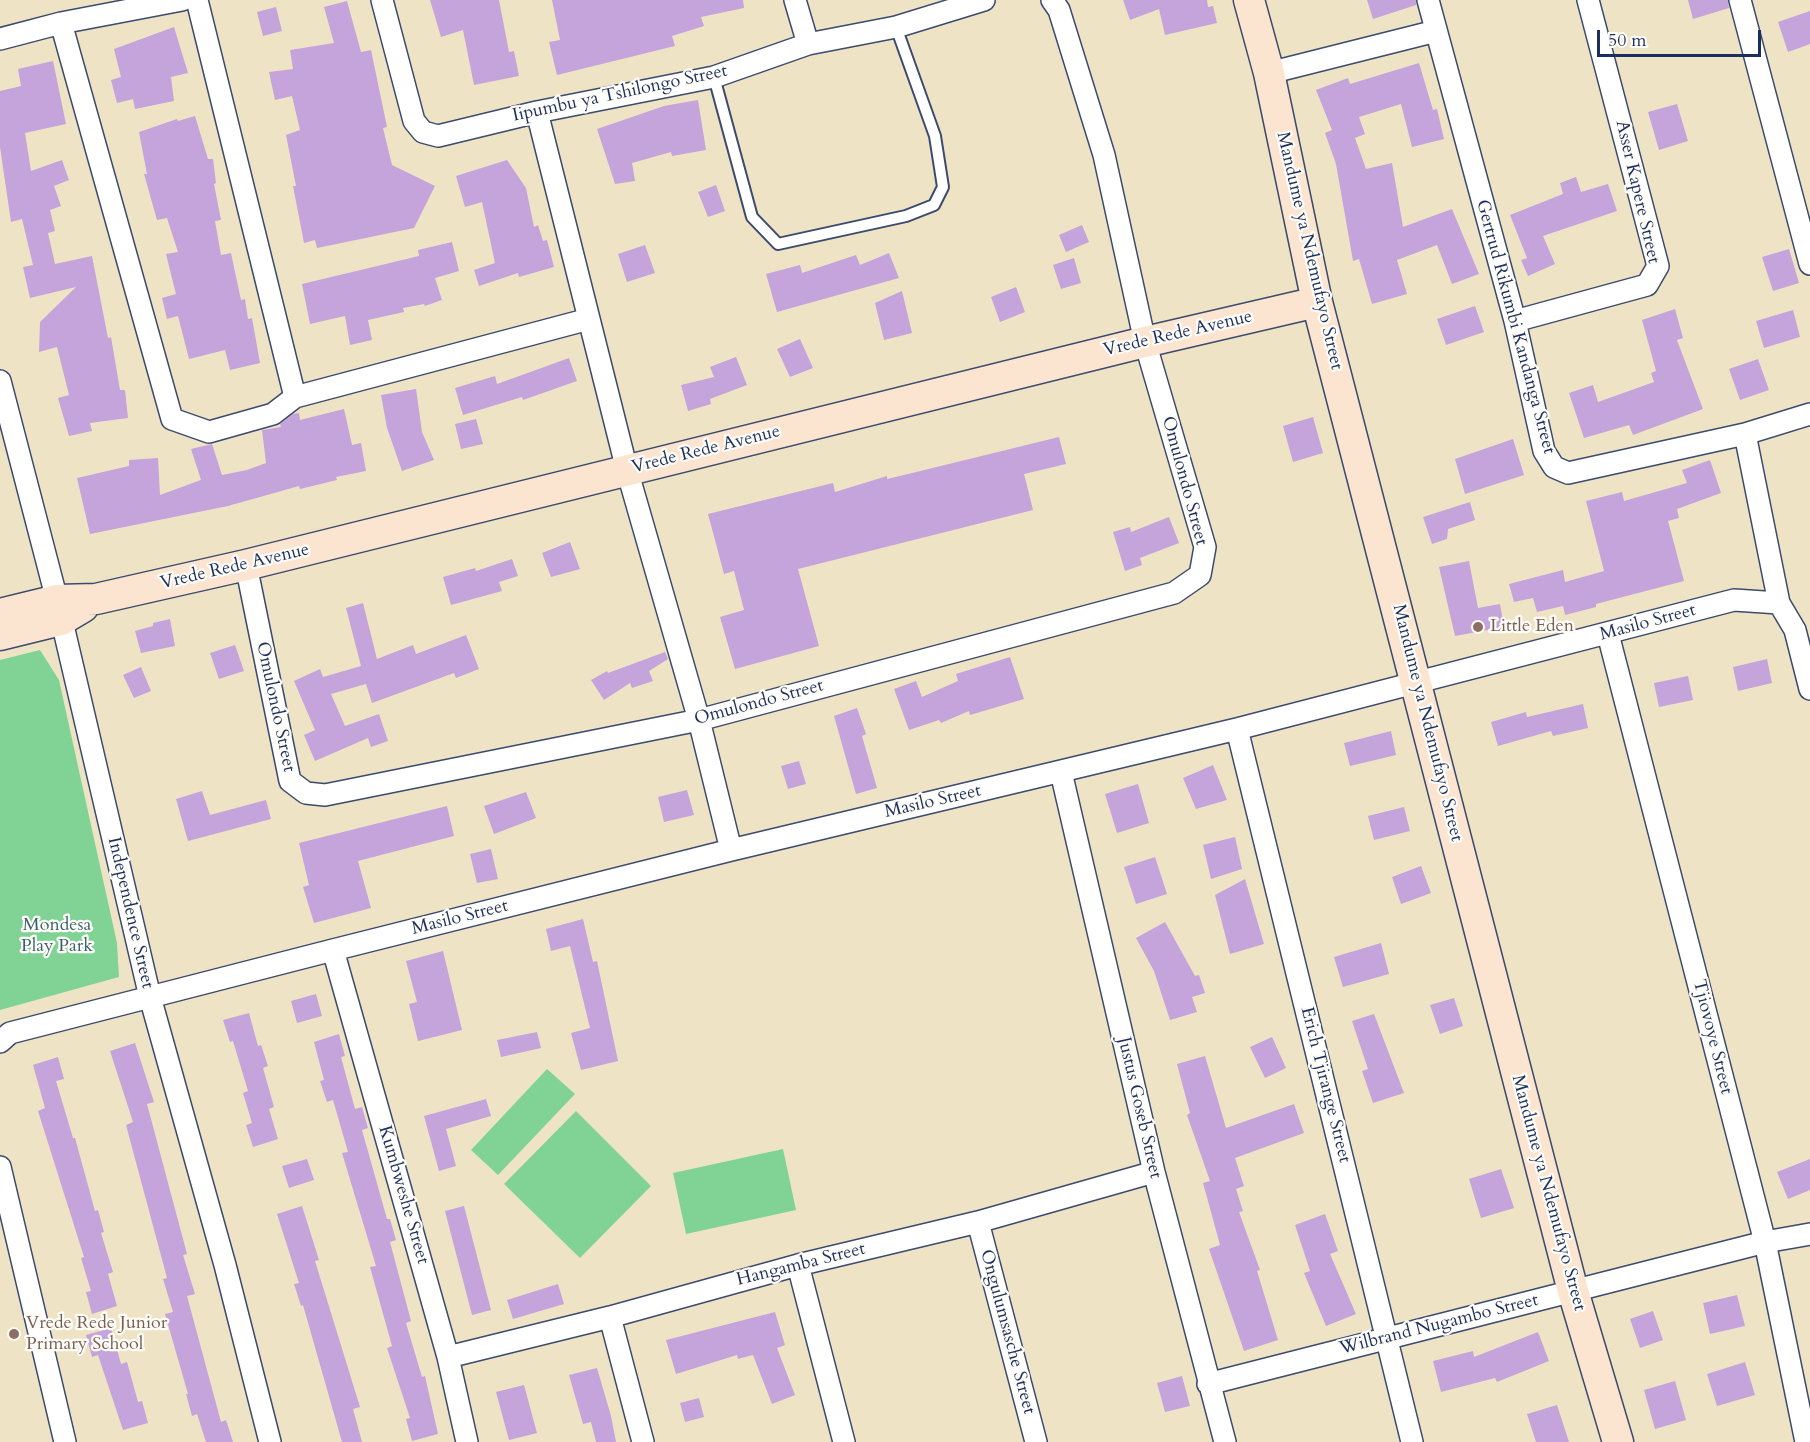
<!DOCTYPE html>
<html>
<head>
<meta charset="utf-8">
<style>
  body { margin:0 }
  #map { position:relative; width:1810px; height:1442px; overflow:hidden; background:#eee4c5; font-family:Cardo,serif }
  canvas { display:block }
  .scale { position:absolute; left:1597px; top:30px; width:164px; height:27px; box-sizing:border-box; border:3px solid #1b2f5e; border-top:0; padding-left:8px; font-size:18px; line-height:21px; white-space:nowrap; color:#1b2f5e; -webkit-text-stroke:4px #fdfcf7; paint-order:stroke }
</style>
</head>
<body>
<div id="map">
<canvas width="1810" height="1442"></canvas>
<div class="scale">50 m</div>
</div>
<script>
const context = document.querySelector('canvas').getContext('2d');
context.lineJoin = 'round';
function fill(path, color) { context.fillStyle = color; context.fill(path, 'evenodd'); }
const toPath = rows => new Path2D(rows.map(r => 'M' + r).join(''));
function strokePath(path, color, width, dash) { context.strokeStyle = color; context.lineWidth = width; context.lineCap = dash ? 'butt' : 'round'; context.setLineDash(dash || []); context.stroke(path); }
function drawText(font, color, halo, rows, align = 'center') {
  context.font = font + ' Cardo,serif'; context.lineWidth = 4.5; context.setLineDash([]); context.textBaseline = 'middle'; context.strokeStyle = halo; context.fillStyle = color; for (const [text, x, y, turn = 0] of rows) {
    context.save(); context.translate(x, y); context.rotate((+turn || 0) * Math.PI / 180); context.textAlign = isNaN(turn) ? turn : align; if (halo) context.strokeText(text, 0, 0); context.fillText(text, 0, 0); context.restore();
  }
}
fill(toPath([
  [40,650,59,680,117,943,119,977,0,1010,0,660],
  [547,1069,575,1094,498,1175,471,1150],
  [576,1111,651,1186,580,1258,504,1184],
  [783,1149,796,1210,686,1234,673,1173]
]), '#80d395');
fill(toPath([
  [430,0,499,0,509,52,514,51,519,76,474,85,463,30,441,37],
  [552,0,743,0,744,8,701,17,704,26,672,36,675,46,557,75,549,42,560,40],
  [1123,0,1207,0,1208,7,1213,6,1217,23,1165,35,1159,9,1130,20],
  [1367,0,1416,0,1416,5,1373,19],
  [1688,0,1728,0,1729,8,1693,19],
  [347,1,361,52,371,50,387,127,383,128,392,165,435,186,414,228,317,248,315,240,304,243,293,186,296,186,286,135,300,130,292,96,275,100,269,72,293,69,290,50,334,43,324,7],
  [276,7,282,31,263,36,257,12],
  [1810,11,1810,44,1788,52,1778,22],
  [174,27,188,73,171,77,174,101,135,109,133,99,117,103,111,80,121,77,114,49],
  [53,61,66,124,25,133,31,171,62,160,69,180,54,186,61,206,50,210,55,231,48,233,55,264,92,256,108,338,111,337,120,390,125,390,128,418,90,423,92,431,69,436,58,398,69,395,57,347,39,352,40,322,76,287,30,298,23,267,33,265,22,219,11,222,0,147,0,91,21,86,18,69],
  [1419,63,1433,110,1437,109,1444,139,1412,147,1401,104,1359,117,1365,134,1355,138,1366,169,1392,163,1403,227,1452,209,1479,274,1452,284,1437,245,1397,260,1407,294,1372,304,1359,259,1353,261,1336,164,1325,133,1332,130,1316,90,1348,78,1350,84],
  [698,100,706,150,672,156,671,152,632,163,635,181,615,184,597,129,664,106],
  [1677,104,1688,141,1659,150,1648,112],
  [195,116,208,159,213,159,216,183,214,184,221,220,215,221,221,255,231,253,241,300,245,299,248,319,252,318,260,363,230,370,225,350,189,359,178,316,167,319,162,298,176,294,166,254,178,252,167,218,157,220,144,174,147,174,139,132,177,119,178,121],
  [507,160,526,188,534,227,538,225,543,241,547,240,554,267,519,277,518,273,479,286,474,270,495,263,482,202,465,207,456,176],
  [1576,177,1581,192,1608,184,1617,211,1543,236,1555,264,1528,276,1521,260,1527,258,1510,215,1563,194,1560,183],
  [716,185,725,211,708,217,698,192],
  [1082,225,1089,242,1066,252,1059,235],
  [452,242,459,271,435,278,442,300,425,306,424,304,403,308,404,312,368,320,372,340,350,345,345,316,310,324,302,284,419,256,418,250],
  [645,245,655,273,627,282,618,254],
  [1789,249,1799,283,1773,291,1762,257],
  [889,253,899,278,777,312,766,274,800,265,802,273,856,255,860,265],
  [1074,258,1081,283,1061,289,1053,265],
  [1016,287,1025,312,1000,322,991,297],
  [902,291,912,333,884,340,875,303],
  [1475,306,1484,332,1446,345,1437,319],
  [1675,309,1683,338,1677,340,1703,409,1633,435,1629,425,1584,438,1569,393,1593,385,1598,402,1654,382,1651,373,1656,371,1642,320],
  [1793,310,1800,337,1764,348,1756,321],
  [800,339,813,368,790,377,777,349],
  [736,357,747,385,710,399,711,404,688,411,681,385,714,377,710,367],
  [569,358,577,381,523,400,522,397,463,415,455,388,495,376,497,384],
  [1758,359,1769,390,1740,400,1729,369],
  [416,389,422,432,434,460,402,471,387,428,381,395],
  [344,409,352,445,361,443,366,471,336,477,337,480,300,489,299,486,228,506,90,534,77,478,129,466,129,460,158,458,160,495,201,480,191,449,212,444,222,475,247,470,266,463,262,430,281,427,280,424,293,414,299,413,300,420],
  [1313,417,1323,453,1293,462,1283,426],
  [476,419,483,444,461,449,455,424],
  [1059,437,1066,464,1024,474,1033,510,798,569,819,646,735,669,720,617,744,610,734,571,724,574,708,514,833,483,835,492,887,476,887,479,908,474],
  [1513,439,1524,475,1465,494,1455,459],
  [1710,460,1721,493,1677,509,1679,518,1668,521,1684,581,1596,604,1596,607,1565,615,1563,606,1537,612,1533,598,1514,602,1509,584,1563,570,1565,582,1604,571,1586,501,1622,492,1624,501,1687,483,1682,470],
  [1470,502,1475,520,1448,529,1447,539,1432,544,1423,517],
  [1169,517,1179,543,1140,558,1142,565,1125,571,1113,532,1130,527,1131,532],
  [570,542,580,569,551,577,542,553],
  [512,559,518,576,499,582,502,591,451,605,443,577,475,568,476,571],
  [1469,561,1478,608,1500,604,1504,627,1455,636,1439,567],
  [363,603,377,659,413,645,416,654,466,635,479,669,456,678,454,673,372,703,366,684,331,694,345,726,379,714,388,741,371,747,368,738,315,761,304,735,315,730,294,681,320,669,323,677,361,666,346,608],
  [170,619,175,646,141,653,135,631,153,626,153,623],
  [235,645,244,671,219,679,210,653],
  [665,652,668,659,649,671,653,681,632,688,630,683,604,700,591,680,607,671,608,673],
  [1010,657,1024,699,970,715,969,711,941,723,939,720,909,730,894,689,916,681,922,697,958,681,956,674],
  [1767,659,1772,683,1738,691,1733,667],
  [141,667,151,691,134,698,123,675],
  [1688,676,1693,700,1659,707,1654,683],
  [1583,704,1588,728,1553,736,1551,731,1498,746,1491,722,1526,712,1527,717],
  [857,708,866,734,862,736,877,788,856,794,834,716],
  [1391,731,1396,755,1350,766,1344,743],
  [799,761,806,784,788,789,781,766],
  [1213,765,1227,800,1196,809,1183,778],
  [1138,784,1149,823,1117,833,1105,794],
  [687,790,694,815,664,822,658,797],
  [202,791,210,815,266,800,271,819,188,841,176,799],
  [526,792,536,818,494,834,484,806],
  [447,806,454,836,358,861,371,908,314,923,303,887,309,885,299,843],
  [1404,807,1410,831,1374,840,1368,816],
  [1235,837,1242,869,1211,879,1203,845],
  [491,849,498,879,477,883,470,854],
  [1155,857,1167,894,1136,904,1124,867],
  [1421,866,1431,893,1401,904,1392,877],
  [1245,879,1264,944,1230,954,1215,895],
  [583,919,593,962,597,961,618,1061,581,1070,571,1033,590,1028,570,946,551,951,546,929],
  [1165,922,1195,976,1199,975,1205,993,1192,997,1197,1012,1170,1020,1154,971,1136,938],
  [1381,943,1389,974,1343,987,1334,957],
  [443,951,462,1030,418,1041,409,1004,417,1002,406,961],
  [316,994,322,1016,297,1023,291,1001],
  [1454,998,1463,1026,1440,1034,1430,1005],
  [249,1013,258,1046,261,1045,268,1066,263,1068,274,1107,269,1109,278,1139,253,1147,246,1125,252,1123,243,1093,248,1091,233,1041,230,1042,223,1020],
  [1374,1014,1404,1093,1373,1103,1362,1071,1368,1069,1352,1021],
  [537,1032,541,1048,501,1057,497,1040],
  [339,1034,345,1056,341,1057,355,1109,362,1107,368,1128,362,1130,387,1219,390,1219,396,1240,390,1242,411,1321,406,1323,422,1377,425,1376,438,1434,412,1441,406,1419,410,1418,387,1348,392,1346,370,1267,376,1266,342,1153,348,1152,333,1100,327,1102,320,1081,324,1080,314,1042],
  [1272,1037,1286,1068,1265,1078,1250,1047],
  [135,1043,154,1102,147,1104,187,1254,183,1255,195,1294,187,1296,221,1422,226,1420,233,1442,206,1442,197,1414,192,1416,186,1394,188,1394,165,1314,173,1312,163,1279,167,1278,126,1125,133,1122,110,1051],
  [1205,1056,1226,1128,1294,1104,1304,1133,1235,1158,1244,1186,1236,1189,1243,1211,1239,1212,1260,1270,1257,1271,1278,1340,1244,1351,1209,1249,1220,1245,1203,1183,1210,1181,1187,1115,1190,1113,1177,1064],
  [58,1057,64,1079,56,1081,73,1138,75,1138,95,1211,98,1210,104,1232,101,1233,113,1272,108,1274,117,1306,92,1314,86,1292,91,1291,81,1258,84,1257,38,1111,45,1108,33,1065],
  [486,1099,491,1116,446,1129,456,1166,439,1171,424,1116],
  [307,1159,314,1180,289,1188,282,1166],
  [1810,1159,1810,1190,1788,1199,1777,1172],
  [1501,1169,1514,1208,1481,1218,1469,1179],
  [302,1206,319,1260,315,1261,360,1407,353,1409,362,1442,342,1442,303,1305,301,1306,294,1284,299,1283,277,1214],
  [464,1206,491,1310,472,1315,445,1211],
  [1325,1214,1338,1251,1330,1254,1356,1314,1326,1326,1304,1273,1310,1271,1295,1225],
  [558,1284,564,1304,513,1319,507,1300],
  [1737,1295,1745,1326,1710,1334,1703,1303],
  [1653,1311,1663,1340,1640,1348,1630,1319],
  [775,1312,785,1345,777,1348,795,1395,772,1404,753,1355,738,1359,737,1355,676,1374,666,1340],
  [111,1328,121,1364,127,1362,138,1402,142,1401,148,1423,123,1430,98,1355,92,1357,86,1335],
  [1538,1332,1549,1361,1497,1382,1495,1378,1441,1392,1433,1361,1473,1351,1474,1357],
  [1745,1362,1755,1395,1717,1406,1707,1374],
  [597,1368,611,1416,616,1442,596,1442,591,1422,583,1424,569,1375],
  [1182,1376,1190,1406,1165,1412,1157,1383],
  [1675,1381,1686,1420,1655,1429,1644,1390],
  [524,1385,537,1433,509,1440,496,1392],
  [699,1398,704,1417,685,1422,680,1403],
  [1557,1405,1569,1442,1536,1442,1527,1414]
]), '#c5a3db');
const lane = toPath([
  [714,77,752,217,778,244,906,216,934,205,943,187,935,136,896,27]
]);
const street = toPath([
  [197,0,295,397],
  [382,0,414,121,423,132,438,136,537,112,714,77,808,44,896,27,984,0],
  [795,0,808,44],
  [1428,0,1515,321,1544,451,1554,467,1568,473,1745,434,1810,414],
  [1740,0,1810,264],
  [61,23,172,419,209,432,273,414,295,397,589,319],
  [0,39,61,23,182,0],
  [1269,73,1436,31],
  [537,112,627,470,699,720,731,850],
  [1515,321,1647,285,1658,266,1588,0],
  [0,381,57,600,150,997,225,1265,270,1442],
  [1745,434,1779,603],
  [246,565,290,781,306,793,325,795,699,720,1174,593,1200,575,1205,547,1145,342,1104,155,1059,10,1052,0],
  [1608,634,1765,1242,1806,1442],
  [1237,729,1412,1442],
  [1061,772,1154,1172,1225,1442],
  [333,950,448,1357,467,1442],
  [0,1042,10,1033,333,950,731,850,1237,729,1734,600,1779,603,1795,630,1810,689],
  [0,1167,65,1442],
  [978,1222,1036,1442],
  [798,1265,844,1442],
  [610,1317,643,1442],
  [448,1357,610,1317,798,1265,978,1222,1154,1172],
  [1208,1384,1765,1242,1810,1234]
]);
const secondary = toPath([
  [1249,0,1269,73,1317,302,1573,1291,1618,1442],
  [0,614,57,600,96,599,246,565,1145,342,1317,302],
  [0,635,61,620,83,607]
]);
strokePath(lane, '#3b4a6d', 14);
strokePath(street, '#3b4a6d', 24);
strokePath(secondary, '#3b4a6d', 33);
strokePath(lane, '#fff', 10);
strokePath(street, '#fff', 21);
strokePath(secondary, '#fce5d0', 30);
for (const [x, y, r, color] of [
  [1478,627,6,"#8d6e63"],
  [14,1334,6,"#8d6e63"]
]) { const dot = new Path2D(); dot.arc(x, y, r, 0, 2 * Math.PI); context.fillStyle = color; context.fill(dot); strokePath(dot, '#fdfcf7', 2); }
drawText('18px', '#1b2f5e', '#fdfcf7', [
  ["Iipumbu ya Tshilongo Street",620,94,-12],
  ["Asser Kapere Street",1637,192,77],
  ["Mandume ya Ndemufayo Street",1309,251,77],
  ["Gertrud Rikumbi Kandanga Street",1515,327,75],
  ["Vrede Rede Avenue",1178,334,-13],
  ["Vrede Rede Avenue",706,450,-14],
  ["Omulondo Street",1184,481,75],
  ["Vrede Rede Avenue",235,567,-13],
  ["Masilo Street",1648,623,-15],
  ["Omulondo Street",759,703,-15],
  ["Omulondo Street",275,707,78],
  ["Mandume ya Ndemufayo Street",1427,723,76],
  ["Masilo Street",933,802,-13],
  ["Independence Street",130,913,77],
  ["Masilo Street",460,918,-14],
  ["Tjiovoye Street",1712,1037,76],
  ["Erich Tjirange Street",1325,1085,76],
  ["Justus Goseb Street",1139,1108,77],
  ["Mandume ya Ndemufayo Street",1548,1193,75],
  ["Kumbweshe Street",403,1195,74],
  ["Hangamba Street",801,1265,-14],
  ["Wilbrand Nugambo Street",1439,1325,-14],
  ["Ongulumsasche Street",1007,1332,75]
]);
drawText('18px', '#785e54', '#fdfcf7', [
  ["Little Eden",1490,627],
  ["Vrede Rede Junior",26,1324],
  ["Primary School",26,1345]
], 'left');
drawText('18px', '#39606e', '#fdfcf7', [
  ["Mondesa",57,926],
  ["Play Park",57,947]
]);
</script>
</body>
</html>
